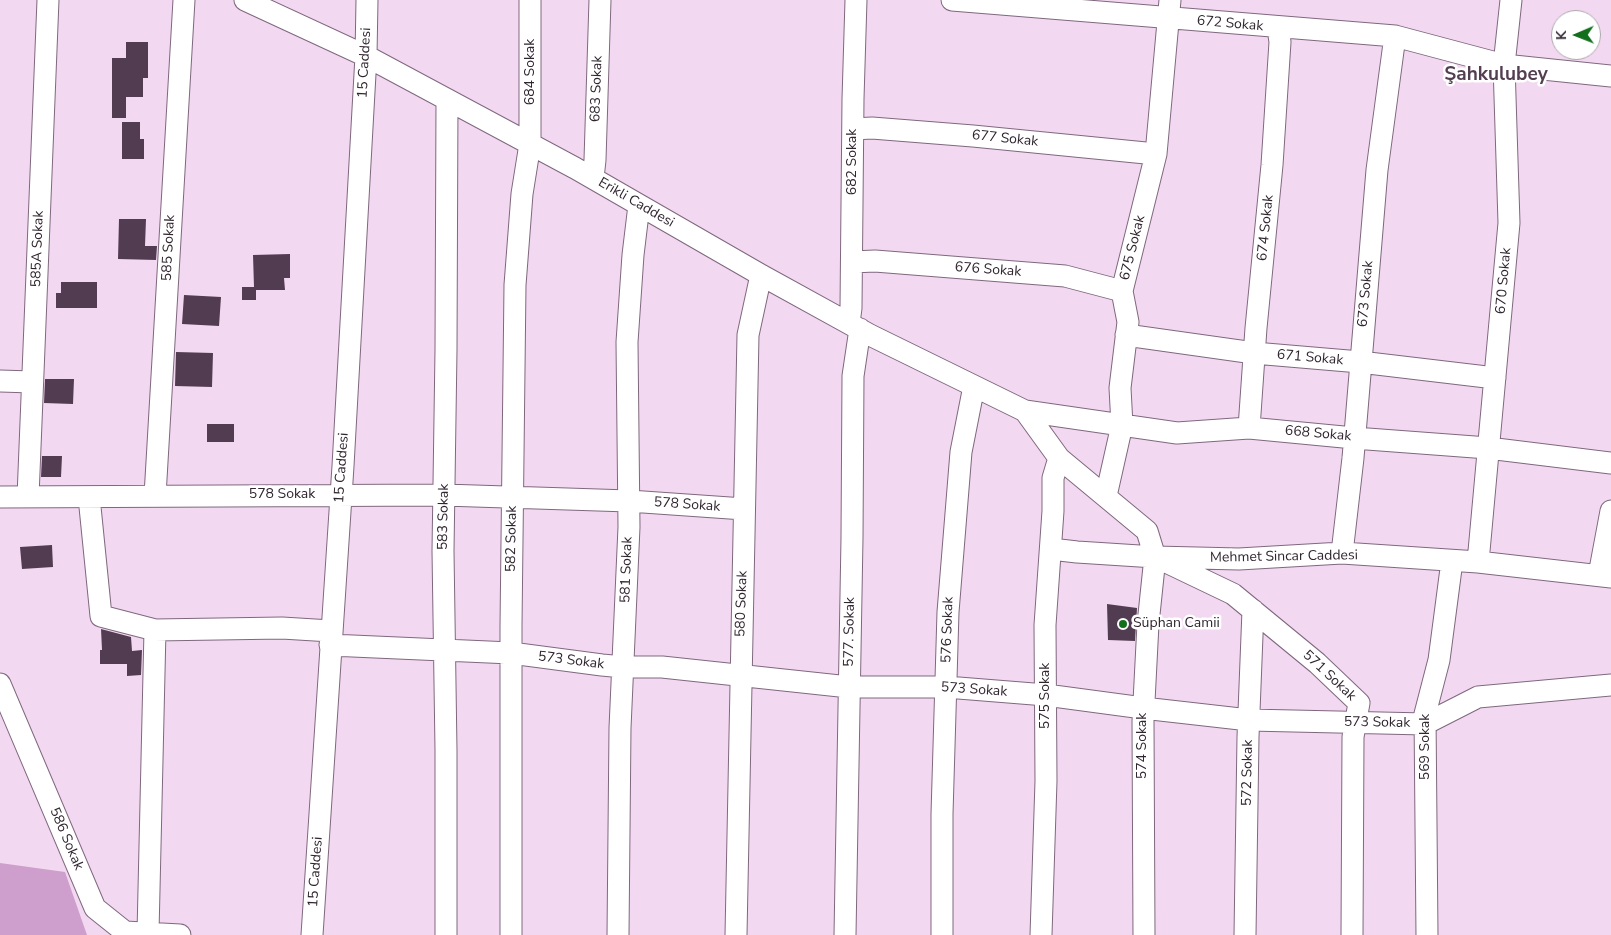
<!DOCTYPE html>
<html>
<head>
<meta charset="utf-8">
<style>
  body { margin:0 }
  #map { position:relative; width:1611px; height:935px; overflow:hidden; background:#f3d8f1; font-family:"Nunito Sans",sans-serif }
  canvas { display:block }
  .north { position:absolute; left:1551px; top:10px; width:50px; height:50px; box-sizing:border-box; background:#fff; border:1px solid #aca8ab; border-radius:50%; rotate:269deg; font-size:14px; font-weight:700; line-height:20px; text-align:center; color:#2f252e }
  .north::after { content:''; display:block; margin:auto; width:18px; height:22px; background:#136f1b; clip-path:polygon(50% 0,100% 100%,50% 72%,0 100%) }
</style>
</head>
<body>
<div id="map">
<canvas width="1611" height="935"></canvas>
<div class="north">K</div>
</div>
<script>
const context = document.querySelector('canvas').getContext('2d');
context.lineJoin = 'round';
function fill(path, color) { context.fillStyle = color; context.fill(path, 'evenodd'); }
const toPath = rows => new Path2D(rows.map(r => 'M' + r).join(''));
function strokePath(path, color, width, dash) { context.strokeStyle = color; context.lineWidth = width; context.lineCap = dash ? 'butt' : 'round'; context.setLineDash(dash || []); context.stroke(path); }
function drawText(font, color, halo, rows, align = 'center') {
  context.font = font + ' "Nunito Sans",sans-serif'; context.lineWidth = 5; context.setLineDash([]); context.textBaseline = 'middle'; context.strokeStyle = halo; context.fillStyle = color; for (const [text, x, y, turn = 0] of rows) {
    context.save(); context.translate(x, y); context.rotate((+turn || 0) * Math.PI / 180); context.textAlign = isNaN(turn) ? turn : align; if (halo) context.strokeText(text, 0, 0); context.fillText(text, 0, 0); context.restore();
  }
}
fill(toPath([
  [0,863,65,872,87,935,0,935]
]), '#ce9fcc');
fill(toPath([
  [126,42,148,42,148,78,143,78,143,97,126,97,126,118,112,118,112,58,126,58],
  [122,122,140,122,140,139,144,139,144,159,122,159],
  [119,219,146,219,145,246,157,246,156,260,118,259],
  [290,254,290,278,284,278,285,290,256,290,256,300,242,300,242,287,254,287,253,255],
  [61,282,97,282,97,308,56,308,56,293,61,293],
  [184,295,221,297,219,326,182,324],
  [176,352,213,353,212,387,175,386],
  [45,379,74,379,73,404,44,403],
  [207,424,234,424,234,442,207,442],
  [42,456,62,456,61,477,41,477],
  [52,545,53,567,22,569,20,547],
  [1107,604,1137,608,1135,641,1108,640],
  [101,629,131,637,132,651,142,650,141,675,127,676,127,664,100,664,100,650,102,650]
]), '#523c51');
const minor = toPath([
  [245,0,366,56,575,168,761,275,870,335,1025,411,1177,433,1249,428,1354,438,1488,448,1611,463],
  [952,0,1395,36,1504,65,1611,76],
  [853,129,872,128,973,136,1156,154],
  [593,178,595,160,600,0],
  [852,262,875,261,1065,276,1122,291],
  [849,323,851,308,853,99,856,0],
  [1126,335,1254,353,1360,362,1495,378],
  [0,381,32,382],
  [1025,411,1059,458,1147,531,1155,557,1148,624,1143,721,1144,935],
  [1249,428,1256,328,1272,165,1280,42,1278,28],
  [155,496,184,0],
  [1106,496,1122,425,1120,388,1128,322,1122,291,1156,154,1170,0],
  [0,497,444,495,629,501,744,509],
  [28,497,48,0],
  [89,497,101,616,155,630,282,628,331,631],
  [1051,549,1077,552,1155,557,1239,559,1342,553,1478,562,1611,577],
  [1342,553,1353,458,1377,170,1395,36],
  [1162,560,1233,594,1317,663,1359,703,1353,737,1352,935],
  [1478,562,1509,223,1504,65,1511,0],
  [1599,575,1611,511],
  [330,645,511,653,602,665,623,667,662,667,849,687,946,687,1046,695,1143,708,1249,720,1425,724,1478,697,1611,685],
  [0,684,95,908,125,932,180,935],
  [148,933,155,630],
  [312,935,343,466,366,56,367,0],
  [446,935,446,750,443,551,446,350,447,100],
  [511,935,511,626,515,285,522,194,530,144,530,0],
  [618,935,620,728,629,527,627,342,633,255,639,205],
  [736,935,748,335,761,275],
  [845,935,852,538,853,376,860,329],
  [942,935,942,814,948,612,961,452,974,386],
  [1041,935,1046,781,1045,625,1053,511,1053,478,1059,458],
  [1245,935,1248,737,1253,610],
  [1427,935,1425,714,1439,660,1452,561]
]);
strokePath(minor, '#7f687e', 23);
strokePath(minor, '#fff', 21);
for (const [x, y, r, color] of [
  [1123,624,5,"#136f1b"]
]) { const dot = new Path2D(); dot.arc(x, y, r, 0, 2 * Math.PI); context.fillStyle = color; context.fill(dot); strokePath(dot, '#fff', 2); }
drawText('14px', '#2f252e', '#fff', [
  ["672 Sokak",1230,24,5],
  ["15 Caddesi",365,63,-87],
  ["684 Sokak",531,72,-90],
  ["683 Sokak",597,89,-88],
  ["677 Sokak",1005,139,6],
  ["682 Sokak",853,162,-90],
  ["Erikli Caddesi",636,203,30],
  ["674 Sokak",1266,228,-84],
  ["585 Sokak",169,248,-87],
  ["675 Sokak",1133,248,-76],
  ["585A Sokak",38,249,-88],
  ["676 Sokak",988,270,4],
  ["670 Sokak",1504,281,-85],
  ["673 Sokak",1366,294,-85],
  ["671 Sokak",1310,358,5],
  ["668 Sokak",1318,434,5],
  ["15 Caddesi",342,468,-86],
  ["578 Sokak",282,495],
  ["578 Sokak",687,505,4],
  ["583 Sokak",444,517,-89],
  ["582 Sokak",512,539,-89],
  ["Mehmet Sincar Caddesi",1284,557,-1],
  ["581 Sokak",627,570,-88],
  ["580 Sokak",742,604,-88],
  ["576 Sokak",948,630,-88],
  ["577. Sokak",850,632,-89],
  ["573 Sokak",571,661,7],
  ["571 Sokak",1329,676,43],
  ["573 Sokak",974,690,4],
  ["575 Sokak",1046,696,-90],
  ["573 Sokak",1377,723,1],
  ["574 Sokak",1143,746,-90],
  ["569 Sokak",1426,747,-90],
  ["572 Sokak",1248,773,-89],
  ["586 Sokak",66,839,67],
  ["15 Caddesi",316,872,-86]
]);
drawText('14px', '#2f252e', '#fff', [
  ["Süphan Camii",1133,624]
], 'left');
drawText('bold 19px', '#533e52', '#fff', [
  ["Şahkulubey",1496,75]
]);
</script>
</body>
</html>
